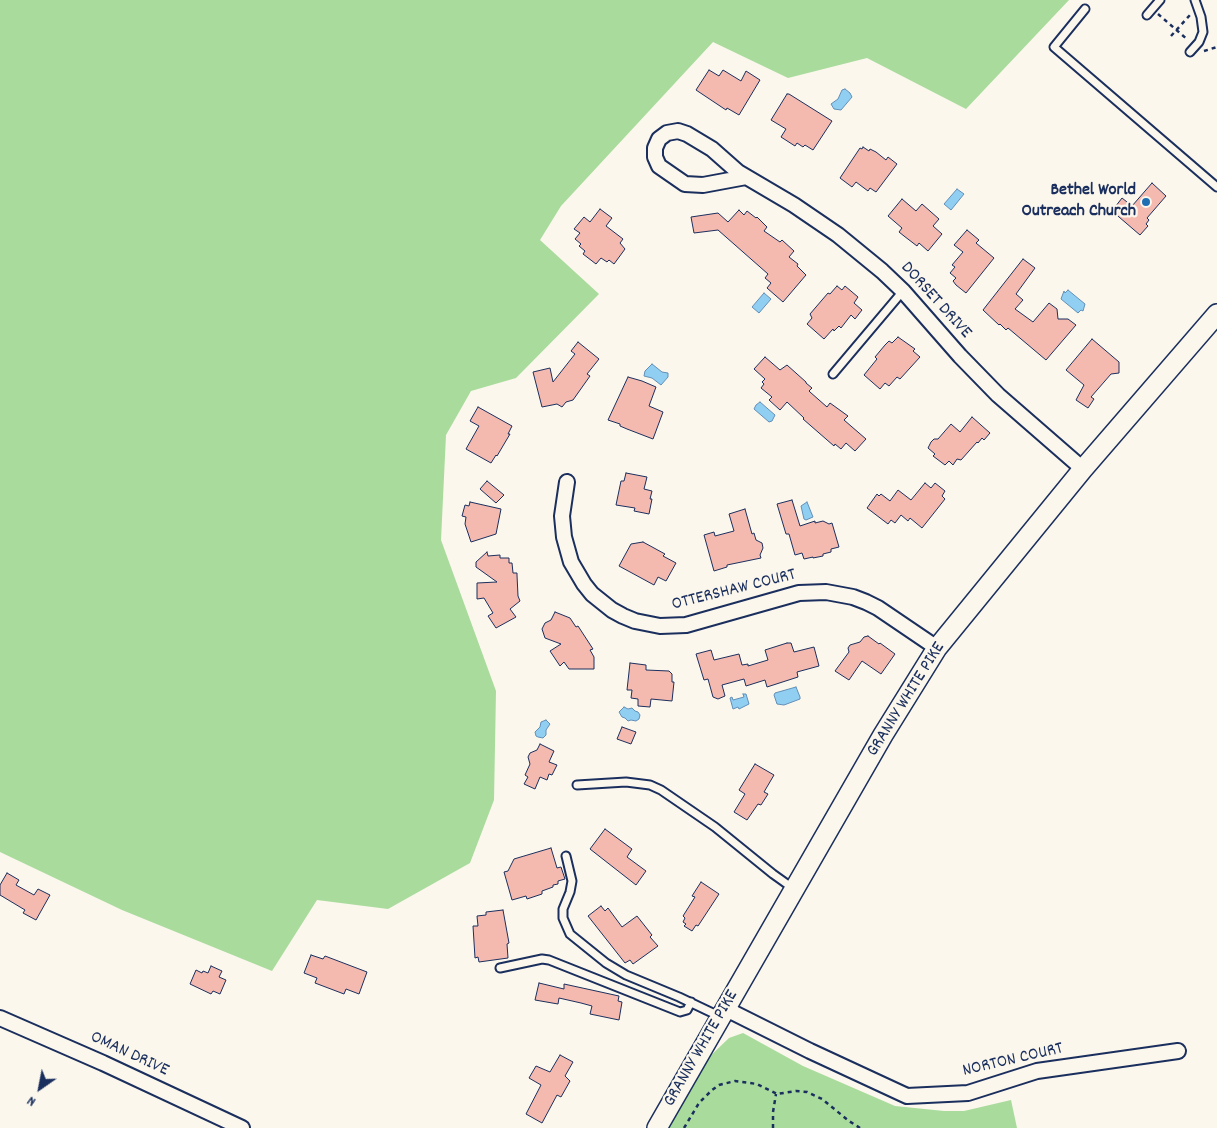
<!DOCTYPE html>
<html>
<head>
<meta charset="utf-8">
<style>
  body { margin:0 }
  #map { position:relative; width:1217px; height:1128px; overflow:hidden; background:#fbf7ec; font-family:Dekko,sans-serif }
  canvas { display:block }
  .north { position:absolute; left:15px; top:1063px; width:50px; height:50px; -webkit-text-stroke:4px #fbf7ec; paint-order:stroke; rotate:213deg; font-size:14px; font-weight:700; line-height:20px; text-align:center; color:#1b2f5e }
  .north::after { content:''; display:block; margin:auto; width:18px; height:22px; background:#1b2f5e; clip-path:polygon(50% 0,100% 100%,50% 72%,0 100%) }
</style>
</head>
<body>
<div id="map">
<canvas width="1217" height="1128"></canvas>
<div class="north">N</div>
</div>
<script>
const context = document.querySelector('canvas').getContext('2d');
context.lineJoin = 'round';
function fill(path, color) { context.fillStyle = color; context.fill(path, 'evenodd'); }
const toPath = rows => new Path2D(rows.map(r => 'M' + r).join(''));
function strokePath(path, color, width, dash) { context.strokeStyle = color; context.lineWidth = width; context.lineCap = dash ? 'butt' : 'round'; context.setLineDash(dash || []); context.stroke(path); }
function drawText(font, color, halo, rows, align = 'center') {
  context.font = font + ' Dekko,sans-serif'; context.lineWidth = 4.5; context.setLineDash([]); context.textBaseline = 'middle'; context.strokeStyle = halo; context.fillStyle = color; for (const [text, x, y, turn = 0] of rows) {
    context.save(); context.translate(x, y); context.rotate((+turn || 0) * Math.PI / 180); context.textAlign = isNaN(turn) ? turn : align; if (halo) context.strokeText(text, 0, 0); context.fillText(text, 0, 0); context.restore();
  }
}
fill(toPath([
  [0,0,1069,0,966,109,867,58,788,78,713,42,561,206,540,240,599,294,516,378,471,391,446,435,441,540,496,691,494,800,470,863,388,909,317,900,272,971,122,910,0,852],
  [743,1033,803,1066,895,1106,944,1111,964,1111,1011,1100,1017,1128,667,1128,705,1061,729,1038]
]), '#a9db9d');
const water = toPath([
  [845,89,850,93,852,97,841,110,834,109,831,104,838,99,842,90,845,89],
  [957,189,964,194,951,210,944,204,957,189],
  [1068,290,1085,304,1083,311,1081,310,1078,313,1061,299,1064,291,1065,293,1068,290],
  [764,293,771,299,759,313,752,307,764,293],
  [652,364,662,372,668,373,668,377,661,385,652,378,644,376,645,371,652,364],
  [760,402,775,415,772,421,769,422,754,409,756,405,760,402],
  [807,502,813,517,806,520,804,519,801,506,807,502],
  [796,687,800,697,800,699,784,705,777,704,774,695,775,693,796,687],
  [743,694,746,694,749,704,739,709,738,707,733,709,730,698,732,697,733,700,744,697,743,694],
  [624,707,628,709,632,708,635,711,638,712,640,715,639,719,636,721,631,720,628,721,625,718,622,717,619,712,624,707],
  [546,720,550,724,546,730,546,735,543,738,538,737,536,736,535,732,540,727,541,722,546,720]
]);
fill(water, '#91cff2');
strokePath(water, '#628fb7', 1);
const building = toPath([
  [709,70,719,76,723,70,741,81,746,71,760,80,739,115,727,108,726,110,696,90,709,70],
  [787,94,789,94,832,121,813,150,805,145,803,147,797,143,795,146,781,137,786,129,771,120,787,94],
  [863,147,869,151,870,149,876,152,886,160,888,157,897,164,876,192,870,188,868,191,856,182,852,187,840,178,860,148,862,149,863,147],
  [1152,183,1166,196,1147,218,1149,220,1146,224,1148,226,1140,235,1112,211,1122,198,1132,206,1152,183],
  [902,199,916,211,922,204,939,219,933,226,942,234,928,251,919,243,917,246,904,236,899,232,902,228,888,216,902,199],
  [600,209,612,218,606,226,623,239,620,243,625,249,614,264,609,260,607,262,601,258,596,264,583,254,585,251,579,246,581,244,575,239,580,233,574,229,584,217,590,222,600,209],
  [739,210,744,215,747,211,756,218,757,217,767,227,764,231,780,242,782,240,794,251,789,257,798,264,797,266,806,275,783,302,767,288,771,283,765,278,768,274,718,230,694,233,691,217,718,213,728,222,739,210],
  [967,230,979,240,976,243,994,258,966,293,956,285,953,281,956,278,950,273,955,267,952,265,963,252,954,245,967,230],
  [1023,259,1035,268,1016,294,1023,300,1015,309,1033,322,1049,303,1057,309,1058,319,1068,319,1076,325,1046,360,1008,328,1006,330,1000,324,999,325,983,310,1023,259],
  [837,286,842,290,845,286,858,297,854,303,862,310,855,319,851,315,841,328,839,326,834,331,833,329,824,339,807,324,812,318,810,314,828,293,830,294,837,286],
  [898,337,915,349,913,351,920,357,900,379,897,377,889,386,885,383,880,389,864,375,877,359,875,357,885,345,889,341,892,343,898,337],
  [1092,339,1119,362,1119,373,1111,374,1091,397,1094,399,1088,408,1076,400,1084,385,1066,370,1092,339],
  [578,342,599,359,587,374,590,376,573,400,566,402,562,407,557,404,542,407,533,372,550,368,553,382,575,354,571,351,578,342],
  [765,357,780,370,787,365,806,382,806,383,812,388,809,391,810,392,827,407,830,403,848,416,844,420,866,439,855,451,846,443,841,449,835,444,834,446,803,419,804,418,787,402,780,410,769,400,772,397,761,388,764,384,762,382,765,379,754,369,765,357],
  [628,377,642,381,656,387,649,406,663,412,653,439,627,429,620,426,620,424,608,420,628,377],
  [478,407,512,426,508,434,510,434,497,456,496,455,491,463,466,449,479,426,470,421,478,407],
  [972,417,990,433,984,440,982,438,978,443,977,442,961,460,957,459,953,465,949,461,945,465,933,456,935,454,928,448,931,442,934,439,938,439,951,424,960,432,972,417],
  [626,473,647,477,644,489,652,491,650,499,652,499,649,514,634,511,635,508,616,505,621,481,624,481,626,473],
  [487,481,504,495,496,503,480,489,487,481],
  [925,483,931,488,935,483,945,491,942,496,945,499,922,528,910,518,908,521,901,515,895,523,891,520,888,524,867,508,877,494,879,496,881,494,890,501,898,490,911,500,925,483],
  [792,500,800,526,815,521,815,523,823,521,829,524,832,523,839,547,831,549,831,552,823,554,823,556,813,558,813,557,804,559,802,553,795,555,789,534,786,534,777,504,792,500],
  [470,502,501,509,496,534,471,542,465,524,466,517,462,516,465,505,469,506,470,502],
  [745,509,752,534,754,533,756,540,762,543,763,548,760,555,761,558,727,565,727,567,714,571,704,535,714,532,715,536,734,531,729,514,745,509],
  [643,542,665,554,663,556,676,563,666,581,658,577,654,585,619,566,631,544,643,542],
  [487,552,488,556,500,555,500,558,509,558,509,563,512,563,513,573,517,573,517,575,518,596,520,601,510,609,516,617,496,628,488,616,493,613,484,598,477,599,477,583,497,582,476,567,476,562,487,552],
  [555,612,570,618,576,627,578,626,593,649,590,650,594,657,594,669,569,669,564,662,560,666,550,651,561,644,545,638,542,629,545,623,551,620,555,612],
  [868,636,879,644,880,643,895,654,881,674,862,661,849,680,835,671,849,652,848,648,850,645,860,642,864,637,868,636],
  [787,643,791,643,794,652,814,647,819,666,797,672,798,677,767,687,765,680,746,686,744,679,722,685,725,696,718,699,713,697,708,679,704,680,696,654,711,650,714,660,739,654,742,665,748,664,748,666,768,660,765,650,787,643],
  [630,663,646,665,646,670,669,671,672,674,672,682,674,682,672,701,651,699,650,707,638,706,638,699,631,698,632,690,627,690,630,663],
  [622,727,636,732,631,744,617,739,622,727],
  [540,744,554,751,549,762,557,765,552,775,549,774,547,780,540,777,535,789,524,784,528,777,525,775,530,764,528,757,530,753,537,750,540,744],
  [755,764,774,775,764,792,768,794,761,805,758,804,747,820,734,812,745,794,739,790,755,764],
  [605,829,632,849,627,857,646,871,636,885,590,849,605,829],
  [551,848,557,868,561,867,565,879,558,881,558,884,553,885,553,887,542,891,542,894,527,899,526,896,512,900,504,872,508,871,514,859,551,848],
  [7,873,19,880,16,885,34,895,38,889,50,895,36,920,23,913,25,910,0,895,0,885,7,873],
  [701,882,719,894,698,926,696,925,692,931,684,926,686,924,683,922,685,918,683,916,695,897,692,896,701,882],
  [601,906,605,911,608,908,622,927,637,916,652,935,650,937,658,946,633,964,630,960,625,963,588,916,601,906],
  [503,910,509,943,507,944,508,958,479,962,478,957,475,958,473,926,478,926,477,916,486,915,486,912,503,910],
  [311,955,323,959,325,956,367,972,359,994,346,989,344,994,315,983,317,978,304,973,311,955],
  [211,966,222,971,219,977,226,980,220,994,213,991,211,994,190,984,196,970,202,973,203,971,208,973,211,966],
  [539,983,564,989,564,984,619,996,618,1001,622,1002,619,1020,590,1014,592,1006,581,1003,559,998,558,1004,535,1000,539,983],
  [560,1055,573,1062,565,1076,570,1081,561,1097,557,1095,542,1123,526,1114,541,1085,529,1078,536,1066,550,1072,560,1055]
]);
fill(building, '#f4b9af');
strokePath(building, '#1b2f5e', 1);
const lane = toPath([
  [1085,9,1054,47,1217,187],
  [1147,15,1160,0],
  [1190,52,1199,42,1203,32,1201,17,1195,0],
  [833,374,903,291],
  [577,785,626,782,650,785,661,790,715,827,773,874,794,889],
  [566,856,572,881,570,892,563,909,563,918,570,934,606,963,626,975,679,997,721,1017],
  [500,968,542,959,549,960,680,1012,687,1010,691,1002]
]);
const street = toPath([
  [746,177,703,185,685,184,659,166,655,157,655,148,659,139,667,133,678,131,687,134,712,149,738,172,794,205,838,235,882,271,903,291,960,356,998,395,1083,469],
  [567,482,562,516,564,537,571,562,584,584,592,594,612,610,623,616,635,621,660,626,686,625,799,593,826,592,853,597,866,602,878,608,937,648],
  [726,1009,810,1051,907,1096,968,1093,1037,1071,1178,1051],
  [0,1018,103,1063,242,1128]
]);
const secondary = toPath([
  [657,1128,883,735,937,648,1083,469,1217,314]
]);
strokePath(lane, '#1b2f5e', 11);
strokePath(street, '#1b2f5e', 18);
strokePath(secondary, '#1b2f5e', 22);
strokePath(toPath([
  [1158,14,1188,40],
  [1171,36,1190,15],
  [1204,51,1217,47],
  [684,1128,699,1103,712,1090,719,1085,735,1081,757,1084,777,1094,796,1091,807,1092,822,1099,849,1121,860,1128],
  [773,1128,773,1112,776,1094]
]), '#1b2f5e', 2.5, [4, 4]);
strokePath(lane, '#fbf7ec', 7);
strokePath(street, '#fbf7ec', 14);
strokePath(secondary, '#fbf7ec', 19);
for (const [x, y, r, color] of [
  [1146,202,5,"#1f6fb2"]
]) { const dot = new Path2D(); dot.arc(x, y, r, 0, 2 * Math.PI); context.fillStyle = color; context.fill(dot); strokePath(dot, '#fbf7ec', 2); }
drawText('bold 18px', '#1b2f5e', '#fbf7ec', [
  ["Bethel World",1136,192],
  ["Outreach Church",1136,213]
], 'right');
drawText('18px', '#1b2f5e', '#fbf7ec', [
  ["DORSET DRIVE",935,301,48],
  ["OTTERSHAW COURT",734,591,-14],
  ["GRANNY WHITE PIKE",907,700,-58],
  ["GRANNY WHITE PIKE",702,1049,-60],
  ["OMAN DRIVE",129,1055,25],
  ["NORTON COURT",1013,1061,-13]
]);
</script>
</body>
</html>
